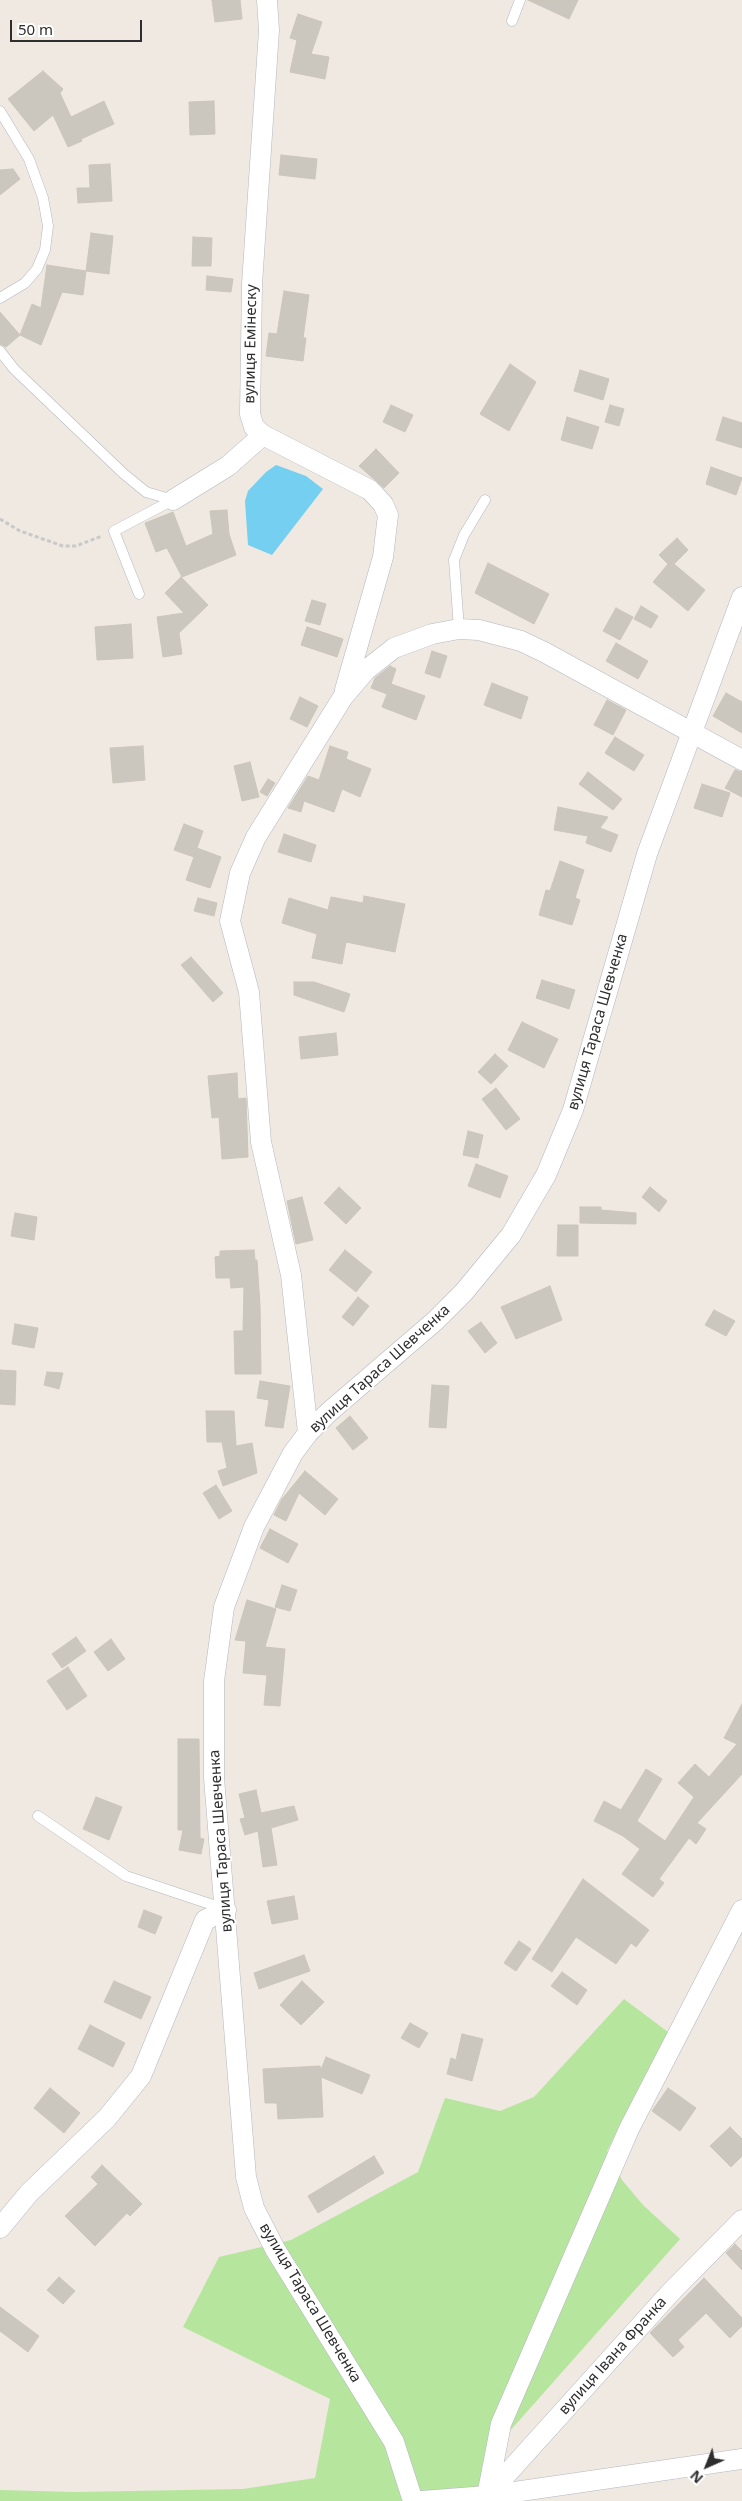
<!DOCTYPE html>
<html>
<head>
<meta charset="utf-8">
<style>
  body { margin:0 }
  #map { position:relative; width:742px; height:2501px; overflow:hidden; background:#efe9e1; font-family:"Noto Sans",sans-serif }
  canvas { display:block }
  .north { position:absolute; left:682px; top:2441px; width:50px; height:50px; -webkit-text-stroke:4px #fff; paint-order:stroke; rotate:224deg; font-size:14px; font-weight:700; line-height:20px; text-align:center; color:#2e2e2e }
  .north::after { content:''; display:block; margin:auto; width:18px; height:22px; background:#2e2e2e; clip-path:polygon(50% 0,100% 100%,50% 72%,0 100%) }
  .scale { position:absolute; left:10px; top:20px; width:132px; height:22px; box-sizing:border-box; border:2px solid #2e2e2e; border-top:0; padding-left:6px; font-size:15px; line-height:18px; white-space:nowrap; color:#2e2e2e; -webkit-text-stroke:4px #fff; paint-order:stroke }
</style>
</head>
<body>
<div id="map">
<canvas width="742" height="2501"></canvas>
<div class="north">N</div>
<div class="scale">50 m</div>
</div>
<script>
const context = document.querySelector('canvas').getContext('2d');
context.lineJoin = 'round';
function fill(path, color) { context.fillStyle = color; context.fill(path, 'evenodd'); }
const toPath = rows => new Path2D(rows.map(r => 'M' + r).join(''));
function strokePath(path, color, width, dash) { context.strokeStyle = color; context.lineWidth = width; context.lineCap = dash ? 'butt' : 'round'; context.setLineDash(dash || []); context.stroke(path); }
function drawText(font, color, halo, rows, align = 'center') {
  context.font = font + ' "Noto Sans",sans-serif'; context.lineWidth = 4; context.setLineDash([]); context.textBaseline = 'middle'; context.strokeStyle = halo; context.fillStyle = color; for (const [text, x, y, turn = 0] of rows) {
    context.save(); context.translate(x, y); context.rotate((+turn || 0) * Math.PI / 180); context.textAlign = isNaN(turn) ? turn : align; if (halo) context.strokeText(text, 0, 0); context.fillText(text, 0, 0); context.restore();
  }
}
fill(toPath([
  [624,1999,668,2032,607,2151,622,2180,643,2205,680,2239,509,2432,483,2501,0,2501,0,2490,75,2492,243,2489,315,2478,330,2399,183,2327,219,2257,291,2240,418,2172,445,2098,500,2111,534,2097]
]), '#b6e59e');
fill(toPath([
  [276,465,306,476,323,489,272,555,248,545,245,501,248,491,266,472]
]), '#75cff0');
const building = toPath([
  [212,0,240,0,242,19,215,22,212,0],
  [528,0,578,0,569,19,528,0],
  [298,14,322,22,311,54,329,57,325,79,290,72,297,40,290,38,298,14],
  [43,71,63,89,60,93,71,117,104,101,114,124,81,139,82,141,68,147,53,115,34,131,8,99,43,71],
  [214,101,215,134,190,135,189,102,214,101],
  [281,155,317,159,315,179,279,175,281,155],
  [110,164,112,201,78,203,77,188,90,188,89,165,110,164],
  [13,169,20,179,0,195,0,170,13,169],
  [91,233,113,236,109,274,86,271,91,233],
  [193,237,212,238,211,266,192,266,193,237],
  [47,265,86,271,83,295,62,292,41,345,20,335,32,304,41,308,47,265],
  [207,276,233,279,231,292,206,290,207,276],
  [284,291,309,295,303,338,306,338,303,361,266,356,269,333,277,334,284,291],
  [0,312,20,335,6,347,0,344,0,312],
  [510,364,536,382,509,431,480,414,510,364],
  [580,370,609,379,603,400,574,391,580,370],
  [391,405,413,415,405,432,383,422,391,405],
  [610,405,624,409,619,426,605,422,610,405],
  [567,417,599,427,592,449,561,440,567,417],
  [723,417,742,423,742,448,716,440,723,417],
  [376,449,399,473,384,488,359,466,376,449],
  [711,467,742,478,736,495,706,484,711,467],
  [227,510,229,534,236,555,182,577,167,548,156,552,145,523,173,512,186,546,213,534,210,511,227,510],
  [677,538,688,550,674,564,705,590,688,611,653,582,668,564,659,555,677,538],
  [488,563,549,594,534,624,475,593,488,563],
  [181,577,208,605,179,633,182,654,163,657,157,617,184,613,165,593,181,577],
  [312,600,326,604,320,625,305,621,312,600],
  [641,606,658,616,651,628,634,619,641,606],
  [616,608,633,617,620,640,603,631,616,608],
  [131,624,133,658,97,660,95,627,131,624],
  [307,627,343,639,337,657,301,645,307,627],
  [616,643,648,661,638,679,606,661,616,643],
  [432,651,447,656,440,678,425,673,432,651],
  [390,666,396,669,391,684,425,696,416,720,382,707,387,694,371,688,375,678,390,666],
  [492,683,528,697,521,719,484,705,492,683],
  [726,693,742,702,742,733,713,716,726,693],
  [300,697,318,706,307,727,290,719,300,697],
  [607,700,626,710,613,735,594,725,607,700],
  [615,737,644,755,634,771,605,753,615,737],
  [143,746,145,780,113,783,110,748,143,746],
  [330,746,348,752,346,759,371,769,360,797,342,789,334,812,304,801,301,812,288,808,308,776,319,780,330,746],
  [250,762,259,797,242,801,234,766,250,762],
  [735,770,742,772,742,797,725,788,735,770],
  [588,772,622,799,613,810,579,784,588,772],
  [268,779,275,783,267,796,260,792,268,779],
  [702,784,730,793,722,817,694,808,702,784],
  [558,807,608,817,600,828,618,835,611,852,586,843,588,836,554,830,558,807],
  [184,824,203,831,197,848,221,857,210,888,186,880,195,854,194,857,174,850,184,824],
  [284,834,316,845,311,862,278,852,284,834],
  [560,861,584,870,575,898,580,900,572,925,539,915,546,890,550,891,560,861],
  [364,896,405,904,395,952,346,942,342,964,312,958,317,934,282,923,289,898,328,910,331,897,363,903,364,896],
  [198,898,217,903,214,916,194,911,198,898],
  [191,957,223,993,213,1002,181,965,191,957],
  [542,980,575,990,569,1009,536,998,542,980],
  [294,982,314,982,350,994,344,1012,294,995,294,982],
  [522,1022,558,1039,544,1068,508,1050,522,1022],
  [336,1033,338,1055,301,1059,299,1037,336,1033],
  [495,1054,508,1066,491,1084,478,1072,495,1054],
  [237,1073,238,1099,246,1098,248,1157,222,1159,219,1117,212,1118,208,1076,237,1073],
  [496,1088,520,1119,506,1130,482,1099,496,1088],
  [468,1131,483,1135,478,1158,463,1155,468,1131],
  [476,1164,508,1176,500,1198,468,1186,476,1164],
  [339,1187,361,1208,346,1224,324,1203,339,1187],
  [650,1187,667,1201,659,1212,642,1197,650,1187],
  [302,1197,313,1240,296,1244,287,1201,302,1197],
  [580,1207,601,1207,601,1210,636,1213,636,1224,580,1223,580,1207],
  [15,1213,37,1217,34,1240,11,1236,15,1213],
  [558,1225,578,1225,578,1256,557,1256,558,1225],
  [254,1250,255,1260,257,1260,260,1305,261,1374,235,1374,234,1331,243,1331,244,1287,231,1288,230,1278,216,1278,215,1257,220,1256,220,1251,254,1250],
  [345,1250,372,1272,356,1292,329,1270,345,1250],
  [550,1286,562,1320,516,1339,501,1307,550,1286],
  [358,1297,369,1306,353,1326,342,1317,358,1297],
  [714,1310,735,1321,726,1336,705,1325,714,1310],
  [481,1322,497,1343,485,1353,468,1331,481,1322],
  [15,1324,38,1328,34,1348,12,1344,15,1324],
  [0,1370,16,1371,15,1405,0,1404,0,1370],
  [47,1372,63,1373,59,1389,44,1385,47,1372],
  [260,1381,290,1386,283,1428,265,1426,269,1400,257,1398,260,1381],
  [432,1385,449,1386,446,1428,429,1427,432,1385],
  [206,1411,234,1411,236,1446,252,1443,257,1473,223,1486,218,1471,227,1468,222,1442,207,1442,206,1411],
  [350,1416,368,1438,353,1450,336,1428,350,1416],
  [305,1471,338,1499,325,1515,299,1493,286,1521,274,1515,282,1499,305,1471],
  [216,1485,232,1511,219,1519,203,1493,216,1485],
  [270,1529,298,1544,288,1563,260,1548,270,1529],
  [282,1585,297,1590,290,1611,275,1607,282,1585],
  [247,1600,276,1609,265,1647,285,1649,280,1706,264,1705,267,1675,243,1673,246,1641,235,1640,247,1600],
  [76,1637,86,1651,62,1668,52,1654,76,1637],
  [111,1639,125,1659,108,1671,94,1652,111,1639],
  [68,1667,87,1696,67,1710,47,1681,68,1667],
  [742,1704,742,1774,697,1823,706,1829,696,1844,689,1838,659,1879,664,1883,653,1897,622,1874,640,1849,623,1836,594,1821,604,1801,621,1810,646,1769,662,1779,637,1821,665,1841,694,1797,678,1783,695,1764,709,1777,737,1744,724,1738,742,1704],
  [178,1739,199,1739,200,1838,204,1839,201,1854,179,1850,183,1830,178,1830,178,1739],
  [256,1790,261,1813,294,1806,298,1820,271,1828,277,1865,263,1867,258,1831,245,1835,240,1819,245,1818,239,1794,256,1790],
  [96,1797,122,1807,109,1840,83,1829,96,1797],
  [583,1879,649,1930,636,1947,631,1943,616,1964,576,1937,552,1972,532,1959,583,1879],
  [294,1896,298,1919,272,1924,267,1901,294,1896],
  [144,1910,162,1917,155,1934,138,1927,144,1910],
  [519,1941,531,1949,516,1971,504,1963,519,1941],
  [304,1955,310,1971,259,1989,254,1973,304,1955],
  [562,1972,587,1990,577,2005,551,1986,562,1972],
  [114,1981,151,1997,141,2019,104,2002,114,1981],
  [302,1981,324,2002,301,2025,280,2005,302,1981],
  [410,2023,428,2033,419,2048,401,2038,410,2023],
  [90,2025,125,2043,113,2067,78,2049,90,2025],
  [462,2034,483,2039,472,2081,447,2074,451,2058,456,2060,462,2034],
  [326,2057,370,2075,362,2094,321,2077,323,2117,278,2119,277,2103,265,2103,263,2069,320,2066,321,2070,326,2057],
  [50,2088,80,2113,64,2133,34,2108,50,2088],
  [668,2088,696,2108,680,2131,652,2111,668,2088],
  [730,2127,742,2139,742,2156,731,2167,710,2146,730,2127],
  [374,2156,384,2173,318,2213,308,2196,374,2156],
  [102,2165,142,2204,130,2216,127,2213,95,2246,65,2216,98,2184,91,2177,102,2165],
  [735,2244,742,2251,742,2270,726,2253,735,2244],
  [59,2277,75,2291,63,2304,47,2290,59,2277],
  [704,2278,742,2318,742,2326,730,2338,706,2313,678,2340,684,2347,673,2357,650,2333,704,2278],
  [0,2307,39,2336,28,2352,0,2331,0,2307]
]);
fill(building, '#cbc7bf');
strokePath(building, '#cbc5ba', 1);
const service = toPath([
  [512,21,520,0],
  [0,111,29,159,43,198,48,226,45,250,37,269,25,283,0,298],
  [0,351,14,369,124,474,146,492,173,500],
  [139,594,114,531,173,500],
  [459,629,454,560,464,535,485,500],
  [38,1816,126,1876,225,1909]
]);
const minor = toPath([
  [267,0,269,30,252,284,250,414,254,427,263,435,370,490,383,504,388,515,383,557,345,690],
  [173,500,228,466,263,435],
  [308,1433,291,1275,261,1142,249,992,230,921,240,873,256,837,343,697,366,670,394,648,432,634,459,629,479,630,521,641,544,652,742,760],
  [0,2228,29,2193,107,2118,141,2076,205,1920,226,1910],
  [487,2496,670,2293,742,2220],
  [413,2501,394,2442,275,2249,254,2208,246,2177,214,1778,214,1681,224,1607,254,1527,293,1453,308,1433,329,1412,435,1321,464,1292,511,1235,546,1175,573,1110,647,854,742,597],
  [422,2501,487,2496,742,2459],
  [484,2501,487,2496,501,2424,629,2129,742,1910]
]);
strokePath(service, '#b4b7c1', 11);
strokePath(minor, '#b4b7c1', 21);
strokePath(toPath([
  [0,519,20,531,63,546,76,546,102,536]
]), '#c9c9c9', 3, [4, 2.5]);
strokePath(service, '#fff', 10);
strokePath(minor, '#fff', 20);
drawText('15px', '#2e2e2e', '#fff', [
  ["вулиця Емінеску",251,344,-89],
  ["вулиця Тараса Шевченка",598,1022,-74],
  ["вулиця Тараса Шевченка",380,1369,-42],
  ["вулиця Тараса Шевченка",221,1841,-94],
  ["вулиця Тараса Шевченка",310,2303,59],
  ["вулиця Івана Франка",613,2356,-48]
]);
</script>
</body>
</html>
